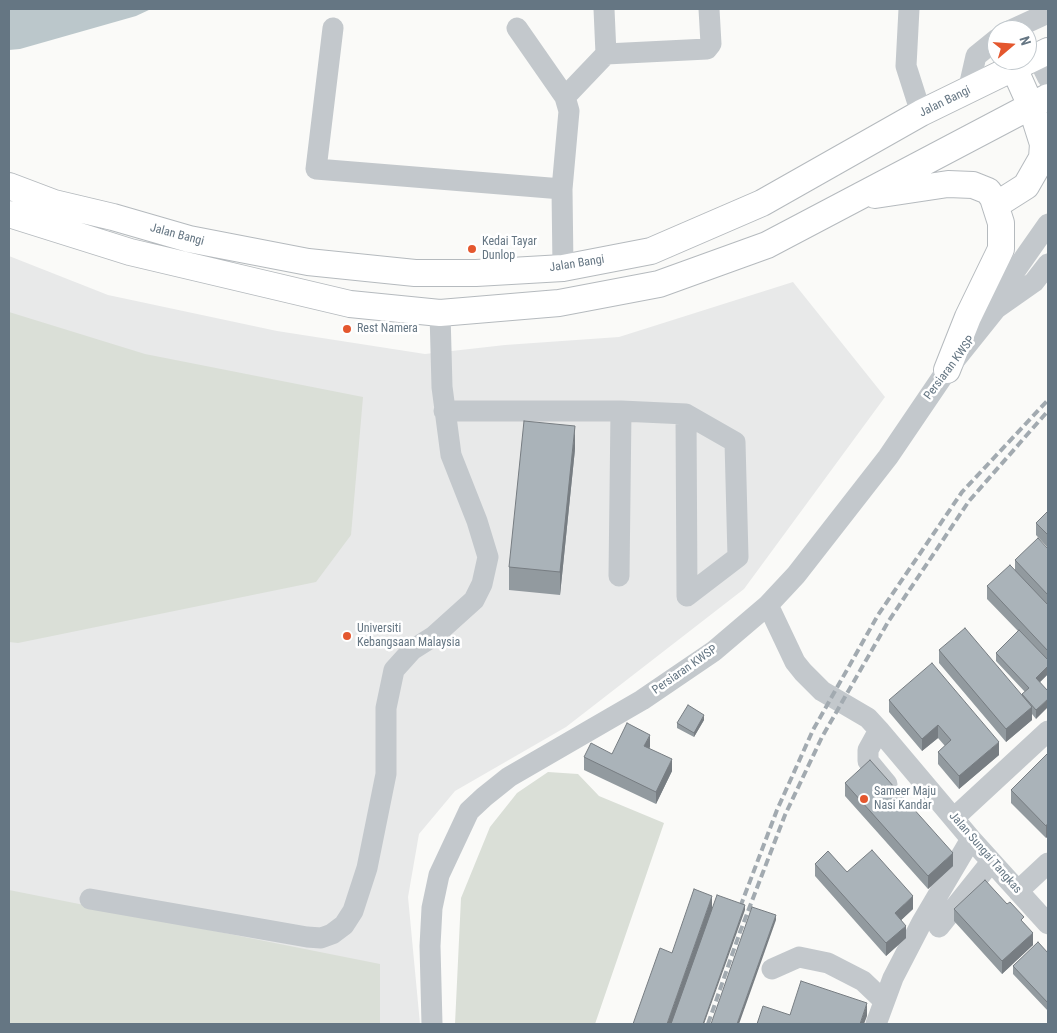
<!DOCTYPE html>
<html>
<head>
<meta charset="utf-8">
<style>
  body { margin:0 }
  #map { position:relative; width:1057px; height:1033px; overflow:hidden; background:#fafaf8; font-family:"Roboto Condensed",sans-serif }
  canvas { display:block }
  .frame { position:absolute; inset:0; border:10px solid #657683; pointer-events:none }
  .north { position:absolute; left:987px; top:20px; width:50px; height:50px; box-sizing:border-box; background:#fff; border:1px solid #c1c8cd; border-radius:50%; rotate:72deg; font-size:14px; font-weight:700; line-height:20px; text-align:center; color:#657683 }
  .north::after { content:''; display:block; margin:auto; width:18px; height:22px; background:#e4572e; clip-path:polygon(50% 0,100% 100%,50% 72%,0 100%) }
</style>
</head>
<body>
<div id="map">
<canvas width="1057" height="1033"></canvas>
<div class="frame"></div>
<div class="north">N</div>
</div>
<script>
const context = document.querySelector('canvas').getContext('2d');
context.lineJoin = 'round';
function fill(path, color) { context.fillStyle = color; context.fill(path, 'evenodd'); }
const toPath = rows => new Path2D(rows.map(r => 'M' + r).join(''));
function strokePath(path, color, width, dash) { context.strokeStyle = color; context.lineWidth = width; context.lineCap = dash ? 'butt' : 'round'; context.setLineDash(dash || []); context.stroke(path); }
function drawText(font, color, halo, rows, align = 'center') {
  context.font = font + ' "Roboto Condensed",sans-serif'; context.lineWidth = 5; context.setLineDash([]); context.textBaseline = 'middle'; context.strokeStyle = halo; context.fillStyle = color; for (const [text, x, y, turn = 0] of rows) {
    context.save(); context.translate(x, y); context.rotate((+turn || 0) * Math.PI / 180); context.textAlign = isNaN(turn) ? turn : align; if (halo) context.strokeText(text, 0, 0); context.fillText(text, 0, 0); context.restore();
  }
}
fill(toPath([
  [9,256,108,295,277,331,425,354,505,345,619,337,793,282,885,397,744,589,566,727,455,791,419,834,408,897,420,1024,9,1024]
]), '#e8e9e9');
fill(toPath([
  [9,312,145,354,363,397,351,535,316,582,18,643,9,642],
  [548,772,578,774,599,796,664,823,595,1024,455,1024,461,898,490,827,517,793],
  [9,890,380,964,380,1024,9,1024]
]), '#dadfd7');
fill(toPath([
  [9,9,151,9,136,16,20,49,9,50]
]), '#bbc7cb');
const major = toPath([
  [9,186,54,203,113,217,189,239,308,262,415,273,476,273,563,268,651,251,762,203,921,113,1048,51],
  [875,195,948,184,973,185,988,191,993,198,1001,223,1001,249,968,317,947,370],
  [996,205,1026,186,1042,158,1043,144,1031,106,1014,68],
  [9,214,130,252,350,304,440,313,559,303,659,284,767,245,1048,97]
]);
strokePath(major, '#b5babe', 28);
strokePath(toPath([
  [604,9,606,54],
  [909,9,906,66,921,113],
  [333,28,316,169,562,189],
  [517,28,565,97,569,111,562,189,563,268],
  [1011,30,1048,13],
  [1037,56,1048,78],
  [968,91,976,56,997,39],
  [565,97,606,54,707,49,711,44,709,9],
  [997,308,1034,282,1048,264],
  [444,411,621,411,686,414,735,442,738,557,687,596],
  [686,414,687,596],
  [619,576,621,411],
  [768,605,795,662,803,672,822,691,868,718,879,730,971,839,1048,924],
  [879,730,868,750,868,761,887,784],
  [954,818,1048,731],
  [1018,891,1048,863],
  [90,899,307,937,321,938,332,934,344,925,353,911,367,868,386,774,386,708,394,670,412,650,434,636,474,600,482,584,488,557,477,521,451,455,442,387,440,313],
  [939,927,991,862],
  [772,969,799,957,828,963,863,981,884,1001],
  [432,1024,430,946,432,908,439,875,469,811,484,797,509,777,642,700,714,651,768,605,796,575,888,457,947,370,995,310,1013,274,1048,224],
  [876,1024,893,978,922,922,971,839]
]), '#c3c8cc', 21);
strokePath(major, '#fff', 26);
strokePath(toPath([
  [736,918,777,810,813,730,878,615,962,492,1048,400],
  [708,1024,740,932,785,815,822,737,888,622,969,501,1047,412]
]), '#a2aab0', 4, [8, 4]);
fill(toPath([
  [575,449,560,595,509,590,509,567],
  [1048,511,1048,548,1036,535,1036,523],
  [1048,549,1048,674,1040,682,1036,719,1032,714,1032,720,1006,742,939,663,939,650,1022,695,1025,692,996,661,996,653,1018,631,987,599,987,586,1015,570,1015,560],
  [889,700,999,755,959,789,938,764,938,752,945,746,938,738,922,751,889,712],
  [704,720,694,737,677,728,677,723],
  [650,747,649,748,672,771,656,804,584,770,584,757,612,754],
  [1048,753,1048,836,1046,838,1011,803,1011,790],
  [845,783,953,866,928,889,845,796],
  [815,864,847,872,913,909,901,920,906,938,886,956,815,876],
  [954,909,1024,923,1033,945,1002,974,954,921],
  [1048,953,1048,1011,1013,974,1013,966]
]), '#929a9f');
fill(toPath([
  [575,426,575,449,560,595,560,572],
  [1048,666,1048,674,1036,686,1036,678],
  [1048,699,1048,707,1036,719,1036,710],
  [1032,707,1032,720,1006,742,1006,729],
  [704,715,704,720,694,737,694,733],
  [938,725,938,738,922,751,922,739],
  [650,735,650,747,644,758,644,746],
  [999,742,999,755,959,789,959,776],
  [672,759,672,771,656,804,656,792],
  [1048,823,1048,836,1046,838,1046,826],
  [953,853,953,866,928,889,928,876],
  [712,896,712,912,673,1024,667,1024],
  [913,896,913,909,895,926,895,913],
  [745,905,745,910,704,1024,703,1024],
  [776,915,776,920,739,1024,737,1024],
  [906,926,906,938,886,956,886,943],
  [1033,933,1033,945,1002,974,1002,961],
  [867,1003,867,1016,864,1024,860,1024]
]), '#777d82');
const building = toPath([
  [524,421,575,426,560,572,509,567,524,421],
  [1048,511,1048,535,1036,523,1048,511],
  [1038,538,1048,549,1048,595,1015,560,1038,538],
  [1010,565,1048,605,1048,651,987,586,1010,565],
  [965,628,1032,707,1006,729,939,650,965,628],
  [1019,630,1048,660,1048,666,1036,678,1048,691,1048,699,1036,710,1022,694,1029,688,996,653,1019,630],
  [932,663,999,742,959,776,938,752,951,740,938,725,922,739,889,700,932,663],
  [688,705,704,715,694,733,677,723,688,705],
  [627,723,650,735,644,746,672,759,656,792,584,757,591,743,612,754,627,723],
  [1048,753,1048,823,1046,826,1011,790,1048,753],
  [870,760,953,853,928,876,845,783,870,760],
  [872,850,913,896,895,913,906,926,886,943,815,864,828,851,847,872,872,850],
  [985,880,1007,904,1010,902,1024,917,1021,920,1033,933,1002,961,954,909,985,880],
  [694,889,712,896,667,1024,633,1024,660,948,672,953,694,889],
  [717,895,745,905,703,1024,671,1024,717,895],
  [752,907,776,915,737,1024,711,1024,752,907],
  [1038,942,1048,953,1048,1003,1013,966,1038,942],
  [801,981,867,1003,860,1024,757,1024,763,1006,790,1015,801,981]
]);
fill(building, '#aab3b9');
strokePath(building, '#777d82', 1);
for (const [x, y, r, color] of [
  [472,249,5,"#e4572e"],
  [347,329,5,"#e4572e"],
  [347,636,5,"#e4572e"],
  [864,799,5,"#e4572e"]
]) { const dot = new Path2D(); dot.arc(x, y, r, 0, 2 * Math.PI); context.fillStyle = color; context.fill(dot); strokePath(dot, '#fff', 2); }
drawText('12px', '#657683', '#fff', [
  ["Jalan Bangi",945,102,-26],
  ["Jalan Bangi",177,235,15],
  ["Jalan Bangi",577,264,-9],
  ["Persiaran KWSP",950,368,-53],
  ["Persiaran KWSP",685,670,-35],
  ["Jalan Sungai Tangkas",985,853,49]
]);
drawText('12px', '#657683', '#fff', [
  ["Kedai Tayar",482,242],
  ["Dunlop",482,256],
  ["Rest Namera",357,329],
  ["Universiti",357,629],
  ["Kebangsaan Malaysia",357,643],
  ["Sameer Maju",874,792],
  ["Nasi Kandar",874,806]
], 'left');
</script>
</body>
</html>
